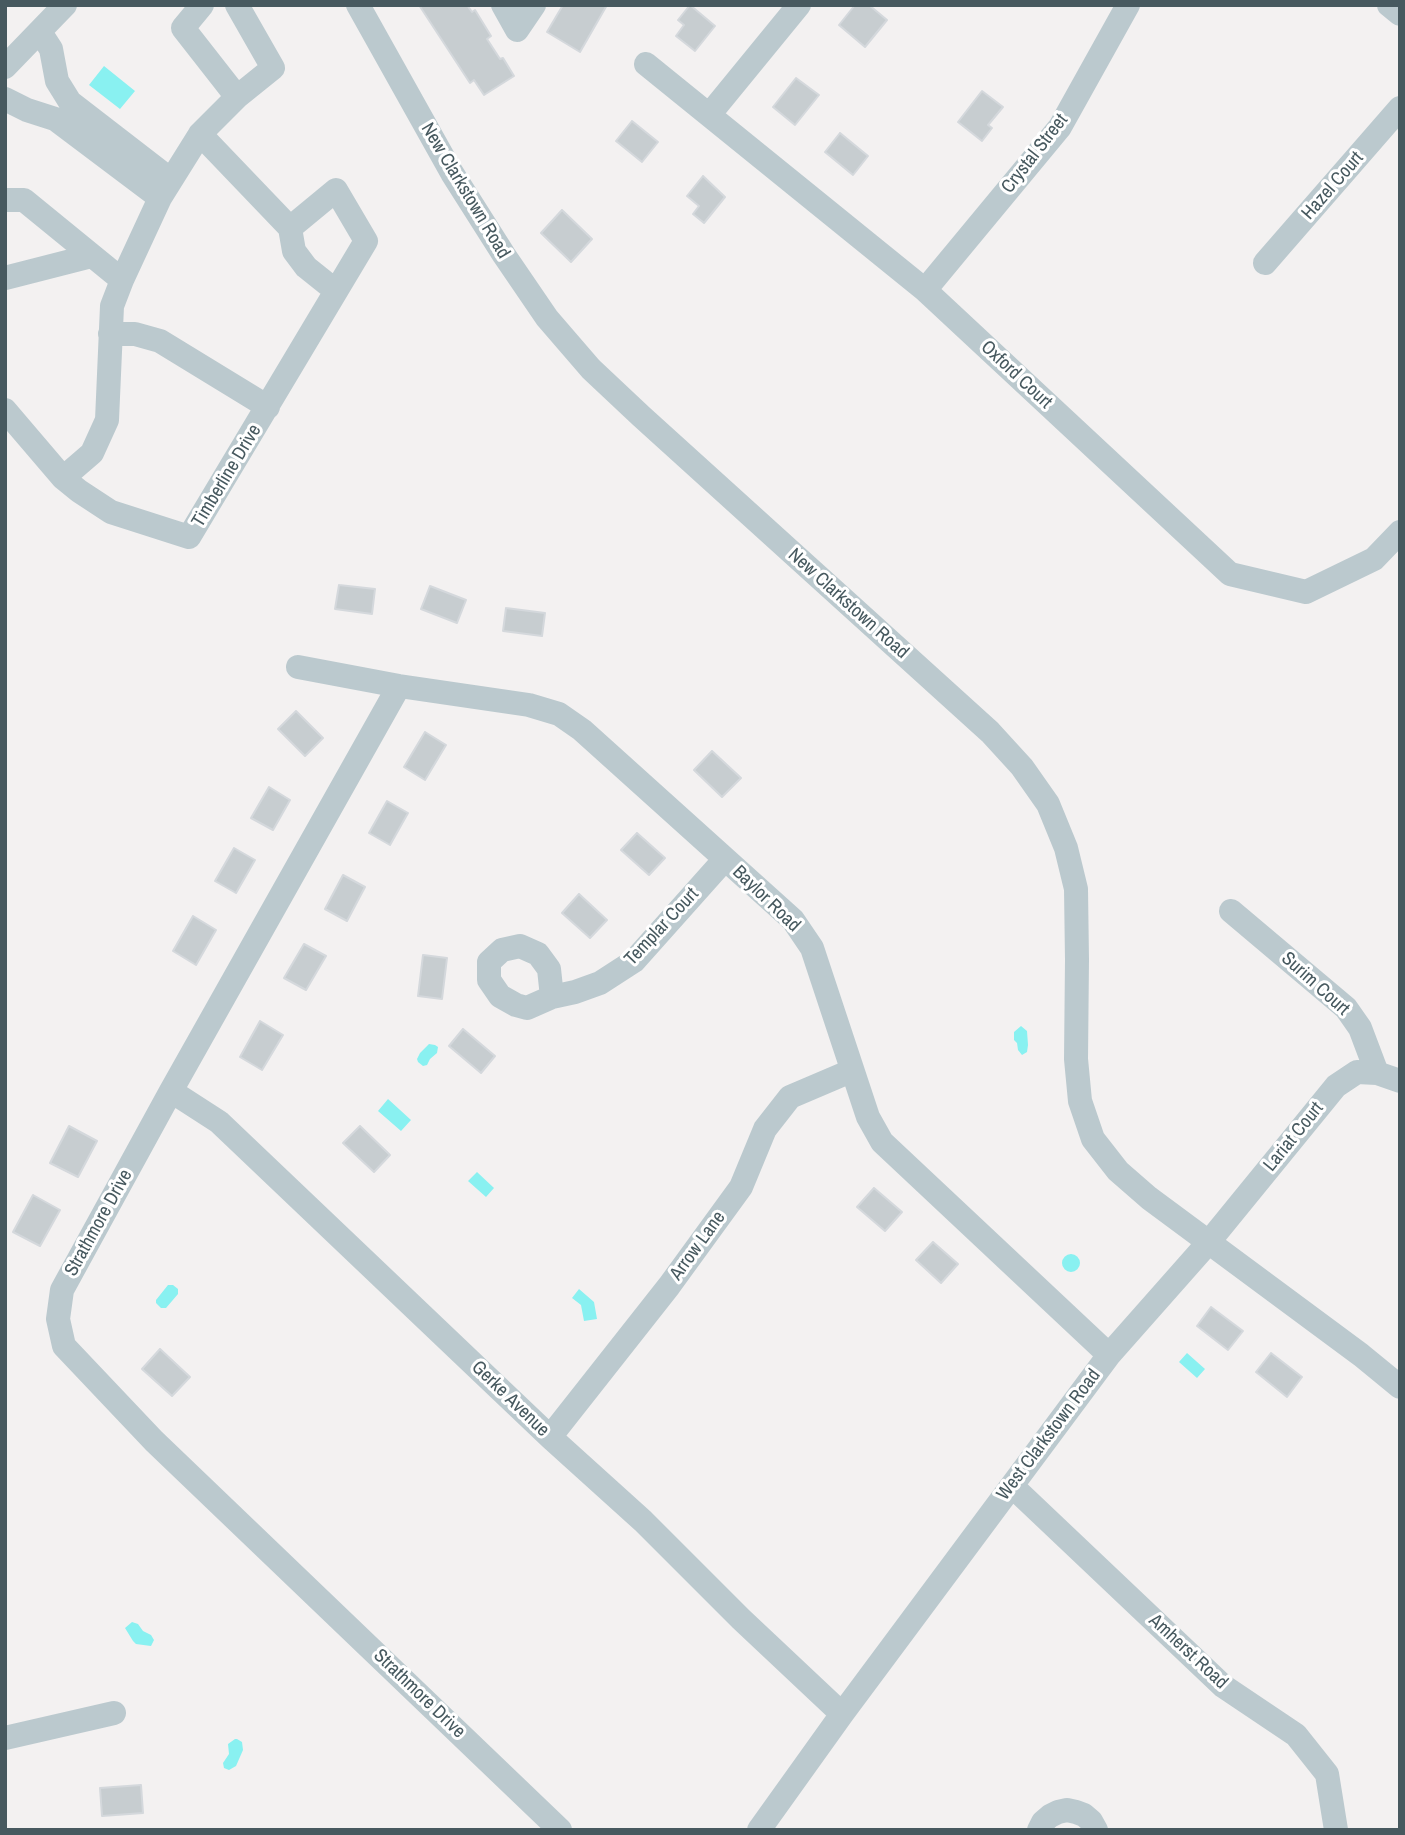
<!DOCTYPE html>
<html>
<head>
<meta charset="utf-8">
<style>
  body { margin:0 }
  #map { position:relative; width:1405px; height:1835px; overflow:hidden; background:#f3f1f1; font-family:"Archivo Narrow",sans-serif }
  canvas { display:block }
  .frame { position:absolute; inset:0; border:7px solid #47595f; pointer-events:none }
</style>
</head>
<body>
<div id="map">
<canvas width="1405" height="1835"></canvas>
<div class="frame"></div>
</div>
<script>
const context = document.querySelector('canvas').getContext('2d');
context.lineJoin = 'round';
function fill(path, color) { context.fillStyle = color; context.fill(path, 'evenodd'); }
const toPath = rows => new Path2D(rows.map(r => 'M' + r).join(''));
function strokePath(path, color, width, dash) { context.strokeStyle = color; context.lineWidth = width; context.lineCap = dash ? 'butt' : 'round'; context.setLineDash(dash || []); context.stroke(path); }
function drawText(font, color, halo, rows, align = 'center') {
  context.font = font + ' "Archivo Narrow",sans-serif'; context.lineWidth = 6; context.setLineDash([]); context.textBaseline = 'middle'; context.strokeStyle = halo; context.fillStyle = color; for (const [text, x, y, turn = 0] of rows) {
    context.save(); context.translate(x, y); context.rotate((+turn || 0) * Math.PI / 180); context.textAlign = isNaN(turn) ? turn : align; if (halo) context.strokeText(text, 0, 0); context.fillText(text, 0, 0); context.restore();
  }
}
fill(toPath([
  [104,66,135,91,120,109,89,85],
  [1021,1026,1027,1031,1028,1045,1027,1052,1022,1055,1018,1050,1017,1043,1014,1040,1014,1032],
  [429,1044,435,1045,438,1047,437,1053,430,1059,427,1065,423,1066,418,1062,417,1059,420,1053],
  [388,1099,411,1120,401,1131,378,1111],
  [477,1172,494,1188,486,1197,468,1181],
  '1062 1263a9 9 0 1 1 18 0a9 9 0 1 1-18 0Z',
  [168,1285,173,1285,178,1289,178,1294,166,1308,161,1308,156,1303,156,1300],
  [579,1289,594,1302,597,1319,584,1321,581,1305,572,1298],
  [1187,1353,1205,1369,1197,1378,1179,1362],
  [132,1622,138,1624,143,1631,151,1635,154,1640,151,1646,136,1644,133,1641,125,1628],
  [235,1739,237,1739,242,1742,243,1750,236,1766,229,1770,224,1768,223,1763,229,1754,228,1744]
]), '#89f1f1');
const building = toPath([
  [419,5,467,5,472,12,475,10,491,36,487,39,500,59,503,58,514,76,484,95,474,80,470,83,419,5],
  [563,5,607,5,580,52,547,32,563,5],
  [690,5,715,26,695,51,676,36,684,25,678,20,690,5],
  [855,5,869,5,887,20,865,47,839,25,855,5],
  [796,78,819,95,795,125,773,107,796,78],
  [982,91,1003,107,988,125,992,128,982,141,958,122,982,91],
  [632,121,658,142,642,162,616,141,632,121],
  [840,133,868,156,853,175,825,152,840,133],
  [703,176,725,197,704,223,693,214,699,206,687,196,703,176],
  [562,210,592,239,571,262,541,233,562,210],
  [339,585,375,589,372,614,335,609,339,585],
  [430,586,466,600,457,623,421,609,430,586],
  [506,608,545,613,542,636,503,631,506,608],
  [296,711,323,738,305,756,278,729,296,711],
  [425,732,446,745,425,780,404,767,425,732],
  [712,751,741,778,722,797,694,770,712,751],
  [269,787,290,800,273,830,251,818,269,787],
  [387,801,408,813,390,845,369,833,387,801],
  [637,833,665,858,649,875,621,850,637,833],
  [234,848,255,860,236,893,215,881,234,848],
  [343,875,365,887,347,921,325,909,343,875],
  [579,894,607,920,590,938,562,913,579,894],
  [193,916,216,930,196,965,173,951,193,916],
  [304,944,326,956,306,990,284,978,304,944],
  [423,955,447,958,442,999,418,996,423,955],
  [260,1021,283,1035,262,1070,240,1057,260,1021],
  [463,1029,495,1056,481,1073,449,1046,463,1029],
  [69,1126,97,1141,78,1177,50,1163,69,1126],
  [360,1126,390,1155,374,1172,343,1143,360,1126],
  [874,1188,902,1212,885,1231,857,1207,874,1188],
  [33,1195,60,1210,40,1246,13,1232,33,1195],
  [933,1242,958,1264,941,1283,916,1260,933,1242],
  [1211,1307,1243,1331,1228,1350,1197,1326,1211,1307],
  [160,1349,190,1377,172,1396,142,1369,160,1349],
  [1271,1353,1302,1377,1287,1397,1256,1372,1271,1353],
  [141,1785,143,1813,102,1816,100,1788,141,1785]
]);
fill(building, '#c7cdd0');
strokePath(building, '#d4d8dc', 2);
strokePath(toPath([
  [202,5,183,28,237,97],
  [358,5,452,173,504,255,547,318,591,369,641,416,990,732,1022,767,1048,804,1066,848,1076,889,1077,960,1076,1059,1080,1101,1093,1139,1118,1171,1149,1198,1361,1355,1400,1387],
  [503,5,517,30,534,5],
  [1389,5,1400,14],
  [40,32,51,49,57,81,70,102,171,180],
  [646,64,925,290,1230,574,1306,592,1374,559,1400,532],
  [5,67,65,5],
  [5,99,27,110,55,119,160,198],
  [709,115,799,5],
  [200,134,290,228,294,251,306,267,336,291],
  [5,200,24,200,122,280],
  [1265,263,1400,108],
  [5,278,91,256],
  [925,290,1060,127,1128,5],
  [110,334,135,334,160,341,268,407],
  [5,410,63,478,79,491,111,512,189,537,366,241,336,190,290,228],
  [63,478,92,453,107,420,112,306,122,280,160,198,200,134,237,97,273,68,237,5],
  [298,667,399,686,529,705,559,714,582,730,793,920,812,948,868,1117,882,1142,1109,1355],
  [399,686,171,1091,62,1290,58,1319,64,1346,154,1441,560,1830],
  [1231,911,1346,1008,1360,1028,1377,1073],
  [552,997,549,969,538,954,520,946,502,950,489,962,489,980,500,996,516,1005,527,1008,552,997,575,992,600,983,634,961,725,859],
  [171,1091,219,1122,550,1437,643,1521,741,1619,842,1714],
  [550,1437,669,1286,741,1187,765,1129,790,1097,851,1071],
  [1012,1486,1223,1686,1296,1735,1327,1774,1336,1830],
  [5,1738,114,1713],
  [759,1830,842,1714,1109,1355,1208,1243,1336,1086,1357,1072,1377,1073,1400,1081],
  [1039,1830,1043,1822,1050,1816,1058,1812,1067,1810,1076,1812,1084,1815,1091,1821,1096,1830]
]), '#bbc9ce', 24);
drawText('19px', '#47595f', '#fff', [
  ["Crystal Street",1035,154,-52],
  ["Hazel Court",1333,186,-49],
  ["New Clarkstown Road",465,191,59],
  ["Oxford Court",1016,375,43],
  ["Timberline Drive",227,476,-59],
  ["New Clarkstown Road",848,604,42],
  ["Baylor Road",766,899,44],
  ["Templar Court",662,927,-47],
  ["Surim Court",1315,984,42],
  ["Lariat Court",1294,1137,-51],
  ["Strathmore Drive",99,1223,-61],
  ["Arrow Lane",698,1246,-54],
  ["Gerke Avenue",510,1399,44],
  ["West Clarkstown Road",1049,1435,-53],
  ["Amherst Road",1188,1652,43],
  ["Strathmore Drive",419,1694,44]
]);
</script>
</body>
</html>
